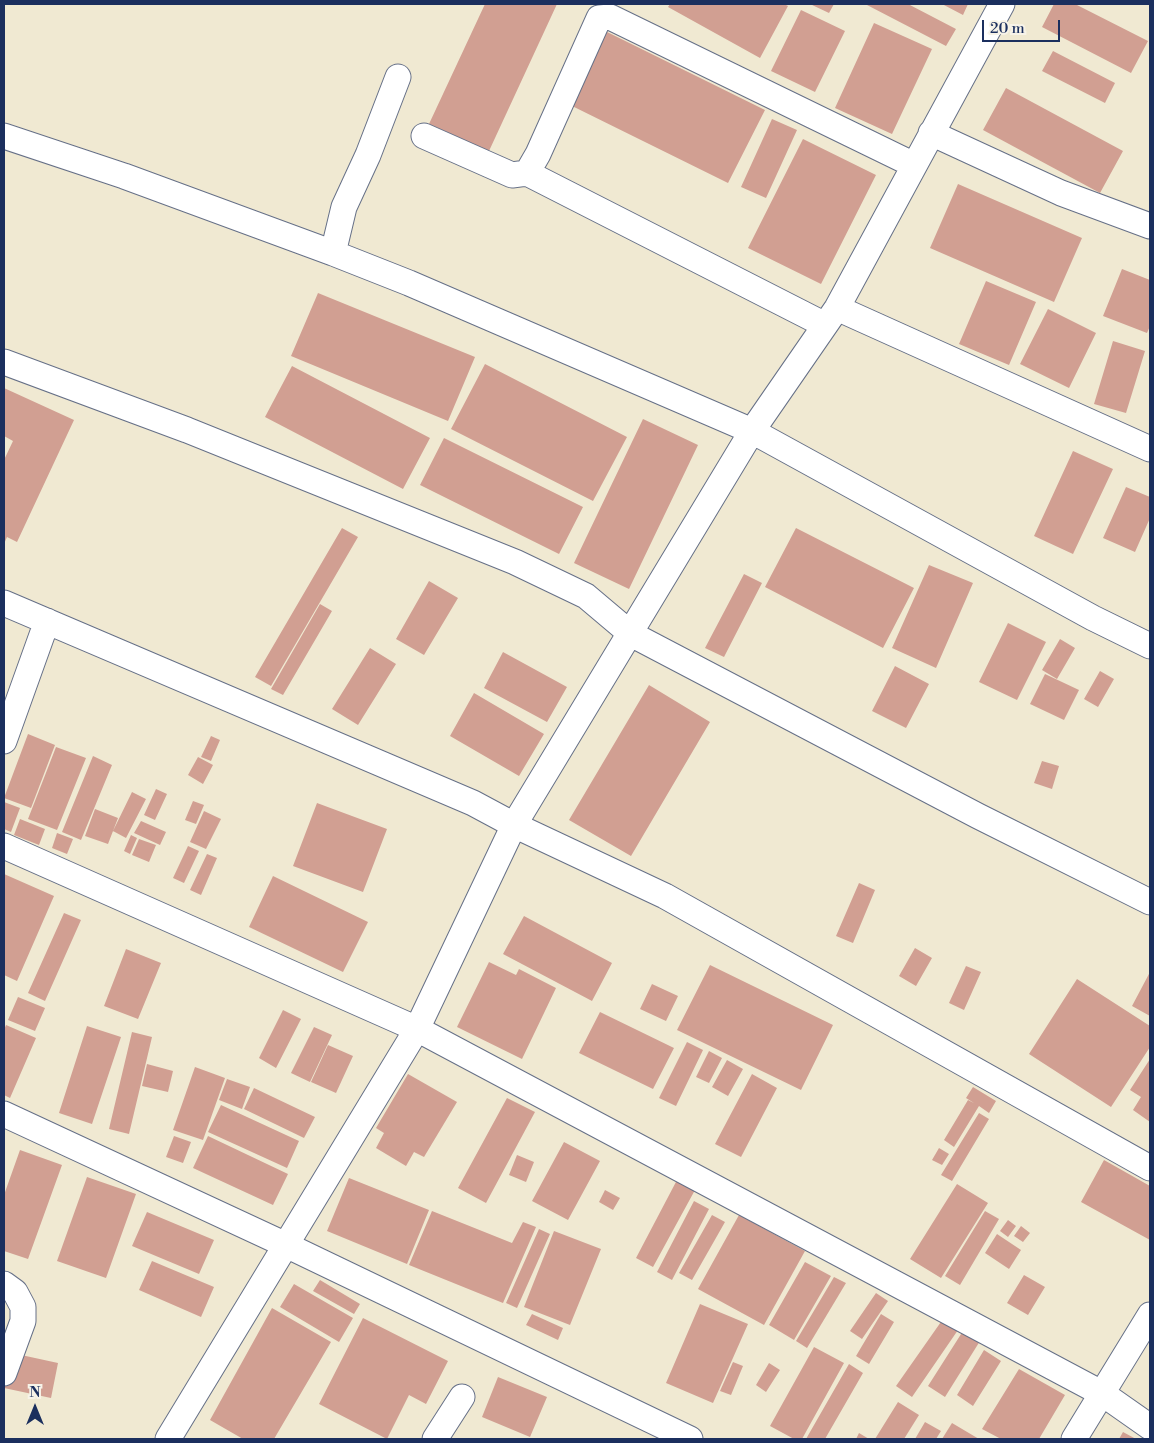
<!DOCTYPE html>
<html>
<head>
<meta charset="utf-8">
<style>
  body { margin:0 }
  #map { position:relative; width:1154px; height:1443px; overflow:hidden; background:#f0e9d2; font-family:"Libre Bodoni",serif }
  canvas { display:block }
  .frame { position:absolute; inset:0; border:5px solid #1b2f5e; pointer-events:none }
  .north { position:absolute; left:10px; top:1383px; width:50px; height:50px; -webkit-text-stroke:4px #f7f3e8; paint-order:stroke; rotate:0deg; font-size:14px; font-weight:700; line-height:20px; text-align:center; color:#1b2f5e }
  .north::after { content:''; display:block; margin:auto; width:18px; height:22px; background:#1b2f5e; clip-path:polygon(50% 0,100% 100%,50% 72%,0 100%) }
  .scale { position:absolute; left:982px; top:20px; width:78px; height:22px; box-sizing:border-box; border:2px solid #1b2f5e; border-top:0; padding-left:6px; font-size:15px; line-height:18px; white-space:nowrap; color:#1b2f5e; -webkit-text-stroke:4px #f7f3e8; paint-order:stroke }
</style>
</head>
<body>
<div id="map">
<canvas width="1154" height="1443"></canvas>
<div class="frame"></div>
<div class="north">N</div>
<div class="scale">20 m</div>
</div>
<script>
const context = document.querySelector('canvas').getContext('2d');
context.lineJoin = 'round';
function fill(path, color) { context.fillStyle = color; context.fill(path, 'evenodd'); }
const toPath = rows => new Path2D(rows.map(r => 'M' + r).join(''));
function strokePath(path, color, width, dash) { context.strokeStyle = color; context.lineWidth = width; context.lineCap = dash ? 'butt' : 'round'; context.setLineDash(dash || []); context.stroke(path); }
fill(toPath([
  [485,4,557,4,489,151,429,124],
  [670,4,784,4,788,6,760,58,668,7],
  [810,4,834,4,829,13],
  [868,4,908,4,956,29,946,46,867,5],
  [942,4,968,4,963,15],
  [1054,4,1075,4,1148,41,1131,73,1042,27],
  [801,10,845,31,815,92,771,71],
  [874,23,932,49,892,134,835,108],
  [601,29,765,110,728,183,564,102],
  [1053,51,1115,83,1105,103,1042,71],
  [1006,88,1123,151,1100,193,983,130],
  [772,119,797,130,766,198,741,187],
  [803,139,876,175,821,284,748,248],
  [958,184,1082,238,1054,302,930,248],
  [1122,269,1150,280,1150,326,1147,333,1103,316],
  [986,281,1036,302,1009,365,959,344],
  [318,293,475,357,448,421,291,356],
  [1048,309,1096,333,1069,388,1020,364],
  [1113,341,1145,351,1126,413,1094,404],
  [485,364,627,437,593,501,451,429],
  [292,366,430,438,403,489,265,417],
  [4,388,74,420,17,542,7,537,4,544,4,460,13,441,4,436],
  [643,419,698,445,629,589,574,563],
  [444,438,583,507,559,554,420,485],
  [1073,451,1113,469,1073,554,1034,536],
  [1126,487,1150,497,1150,518,1135,552,1103,538],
  [342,528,358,537,271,686,255,677],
  [796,528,914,588,883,648,765,587],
  [929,565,973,583,936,668,892,648],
  [744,574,762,583,724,657,705,648],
  [429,581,458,598,424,655,396,639],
  [320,604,332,611,283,695,271,689],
  [1008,623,1046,642,1017,700,979,682],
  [1060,639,1075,648,1057,679,1042,670],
  [370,648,396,664,358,725,332,709],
  [503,652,567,687,547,722,484,688],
  [895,666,929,684,906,728,872,711],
  [1100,671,1114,679,1098,707,1084,699],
  [1045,674,1079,690,1064,720,1030,704],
  [649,685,710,722,631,856,569,820],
  [474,693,544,734,519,776,450,736],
  [28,734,55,745,31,808,4,798],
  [211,736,220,740,211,761,201,757],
  [56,747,86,758,57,830,28,819],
  [93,756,112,765,81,840,62,832],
  [198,757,213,765,203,784,188,775],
  [1042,761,1059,766,1052,789,1034,783],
  [156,789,167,794,155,820,144,815],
  [132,792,146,799,126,838,113,831],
  [193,801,204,805,196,824,185,820],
  [4,802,20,808,11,832,4,829],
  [317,803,387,829,363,892,293,866],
  [95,809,118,818,108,844,85,836],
  [204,811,221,819,206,849,190,842],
  [20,819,45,829,39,845,14,835],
  [141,821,166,832,160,845,134,833],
  [57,833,73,839,67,854,52,848],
  [131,835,137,838,130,854,124,851],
  [139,839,156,845,149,862,132,855],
  [188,846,199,851,184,883,173,878],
  [207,854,217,858,201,895,190,890],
  [4,874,54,896,17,981,4,975],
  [273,876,368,922,343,972,249,927],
  [859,883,875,890,853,943,836,936],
  [64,913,81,920,45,1001,28,993],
  [524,916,612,963,592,1001,503,954],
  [915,948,932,958,916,986,899,976],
  [126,949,161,963,138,1019,104,1006],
  [489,962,516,975,519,969,556,988,522,1059,457,1027],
  [710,965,833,1025,801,1090,677,1030],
  [966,966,981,972,964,1010,949,1003],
  [1150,972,1150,1016,1132,1006],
  [1077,979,1150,1026,1150,1047,1111,1107,1029,1054],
  [652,984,678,996,666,1021,640,1009],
  [18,997,45,1008,35,1031,8,1020],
  [283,1010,301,1019,276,1068,259,1058],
  [600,1012,674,1048,653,1089,579,1053],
  [6,1025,36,1038,10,1098,4,1095,4,1030],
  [87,1026,121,1037,92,1124,59,1113],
  [314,1027,332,1035,310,1082,291,1073],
  [132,1032,152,1037,129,1134,109,1129],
  [687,1042,703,1050,676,1106,659,1098],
  [328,1045,353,1056,336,1093,311,1082],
  [709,1051,722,1058,709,1083,696,1077],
  [1150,1059,1150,1122,1133,1110,1141,1097,1130,1090],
  [727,1060,743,1069,728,1096,712,1087],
  [147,1064,173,1071,168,1092,142,1086],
  [195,1067,225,1078,203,1140,173,1130],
  [408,1074,457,1102,424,1157,414,1152,406,1166,376,1148,384,1133,376,1128],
  [752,1074,777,1088,741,1157,715,1144],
  [227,1079,250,1087,242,1109,219,1100],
  [973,1087,996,1101,989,1113,979,1106,954,1147,944,1140,968,1100,974,1103,966,1098],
  [254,1088,315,1117,304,1138,244,1109],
  [507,1098,535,1112,486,1203,458,1188],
  [221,1105,299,1141,287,1168,208,1132],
  [979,1113,989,1119,952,1181,941,1175],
  [174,1136,191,1142,183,1163,166,1157],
  [208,1136,288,1174,273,1205,193,1168],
  [564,1142,600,1161,568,1220,532,1201],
  [939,1148,949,1154,942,1165,932,1160],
  [20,1150,62,1165,28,1259,4,1251,4,1195],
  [517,1155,534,1162,526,1182,509,1175],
  [1104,1160,1150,1186,1150,1240,1081,1202],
  [87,1177,136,1194,106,1278,57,1261],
  [349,1178,429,1210,407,1264,327,1231],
  [677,1180,695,1190,653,1267,636,1258],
  [957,1184,988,1203,941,1278,910,1259],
  [605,1190,620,1198,613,1210,599,1202],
  [694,1201,709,1209,672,1280,657,1272],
  [432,1211,512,1243,523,1222,536,1227,503,1303,409,1265],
  [985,1211,999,1219,960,1285,945,1276],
  [147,1212,214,1240,199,1274,132,1246],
  [712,1215,725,1222,692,1280,679,1273],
  [739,1215,805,1251,764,1325,698,1289],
  [1008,1220,1016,1226,1008,1237,1000,1231],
  [1021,1226,1030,1233,1023,1242,1014,1236],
  [539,1229,550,1234,517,1308,506,1303],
  [554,1231,601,1249,570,1325,524,1307],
  [997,1234,1021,1250,1009,1269,985,1253],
  [152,1261,214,1287,201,1317,139,1290],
  [805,1262,831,1276,794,1340,769,1325],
  [1024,1275,1045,1287,1028,1315,1007,1303],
  [834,1277,846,1283,807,1348,796,1341],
  [320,1280,360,1304,354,1314,313,1291],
  [294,1284,353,1318,339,1342,280,1307],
  [876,1293,888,1301,862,1339,850,1331],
  [700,1304,748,1324,713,1403,666,1383],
  [272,1308,331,1342,274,1439,243,1439,210,1420],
  [532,1314,563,1328,558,1340,526,1325],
  [881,1314,894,1322,869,1364,856,1356],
  [363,1318,448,1361,426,1404,409,1395,387,1439,319,1404],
  [943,1319,958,1330,912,1397,896,1386],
  [963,1331,980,1341,945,1397,928,1386],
  [814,1347,844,1363,802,1439,794,1439,770,1426],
  [984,1350,1001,1361,973,1406,957,1395],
  [12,1353,58,1363,51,1398,4,1388],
  [733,1362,743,1366,731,1395,720,1391],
  [769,1363,780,1370,766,1392,756,1385],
  [849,1364,863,1373,825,1439,806,1439],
  [1019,1369,1065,1395,1039,1439,1001,1439,982,1429],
  [498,1377,547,1397,530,1437,482,1417],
  [898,1402,919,1415,904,1439,875,1439],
  [925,1422,941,1431,936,1439,915,1439],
  [952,1423,979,1439,942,1439],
  [1123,1432,1136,1439,1119,1439],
  [859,1433,869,1439,856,1439]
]), '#d19f92');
const minor = toPath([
  [931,133,1061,193,1150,226],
  [4,136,124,176,333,253,409,283,752,431,1093,618,1150,646],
  [424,136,512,175,527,173,538,154,599,18,610,17,914,165],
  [527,173,825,325],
  [333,253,344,207,368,155,398,77],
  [837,308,1150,449],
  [4,362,187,430,515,562,586,596,631,634,978,816,1150,902],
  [4,603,473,803,514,825,665,896,1150,1168],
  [4,741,47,621],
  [4,846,417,1029,1103,1394,1150,1427],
  [4,1114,286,1245,690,1439],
  [4,1284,15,1292,23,1307,23,1321,4,1373],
  [168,1439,417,1029,514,825,752,431,837,308,1002,4],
  [435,1439,462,1397],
  [1074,1439,1150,1315]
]);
strokePath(minor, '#667087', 27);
strokePath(minor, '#fff', 25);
</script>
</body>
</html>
